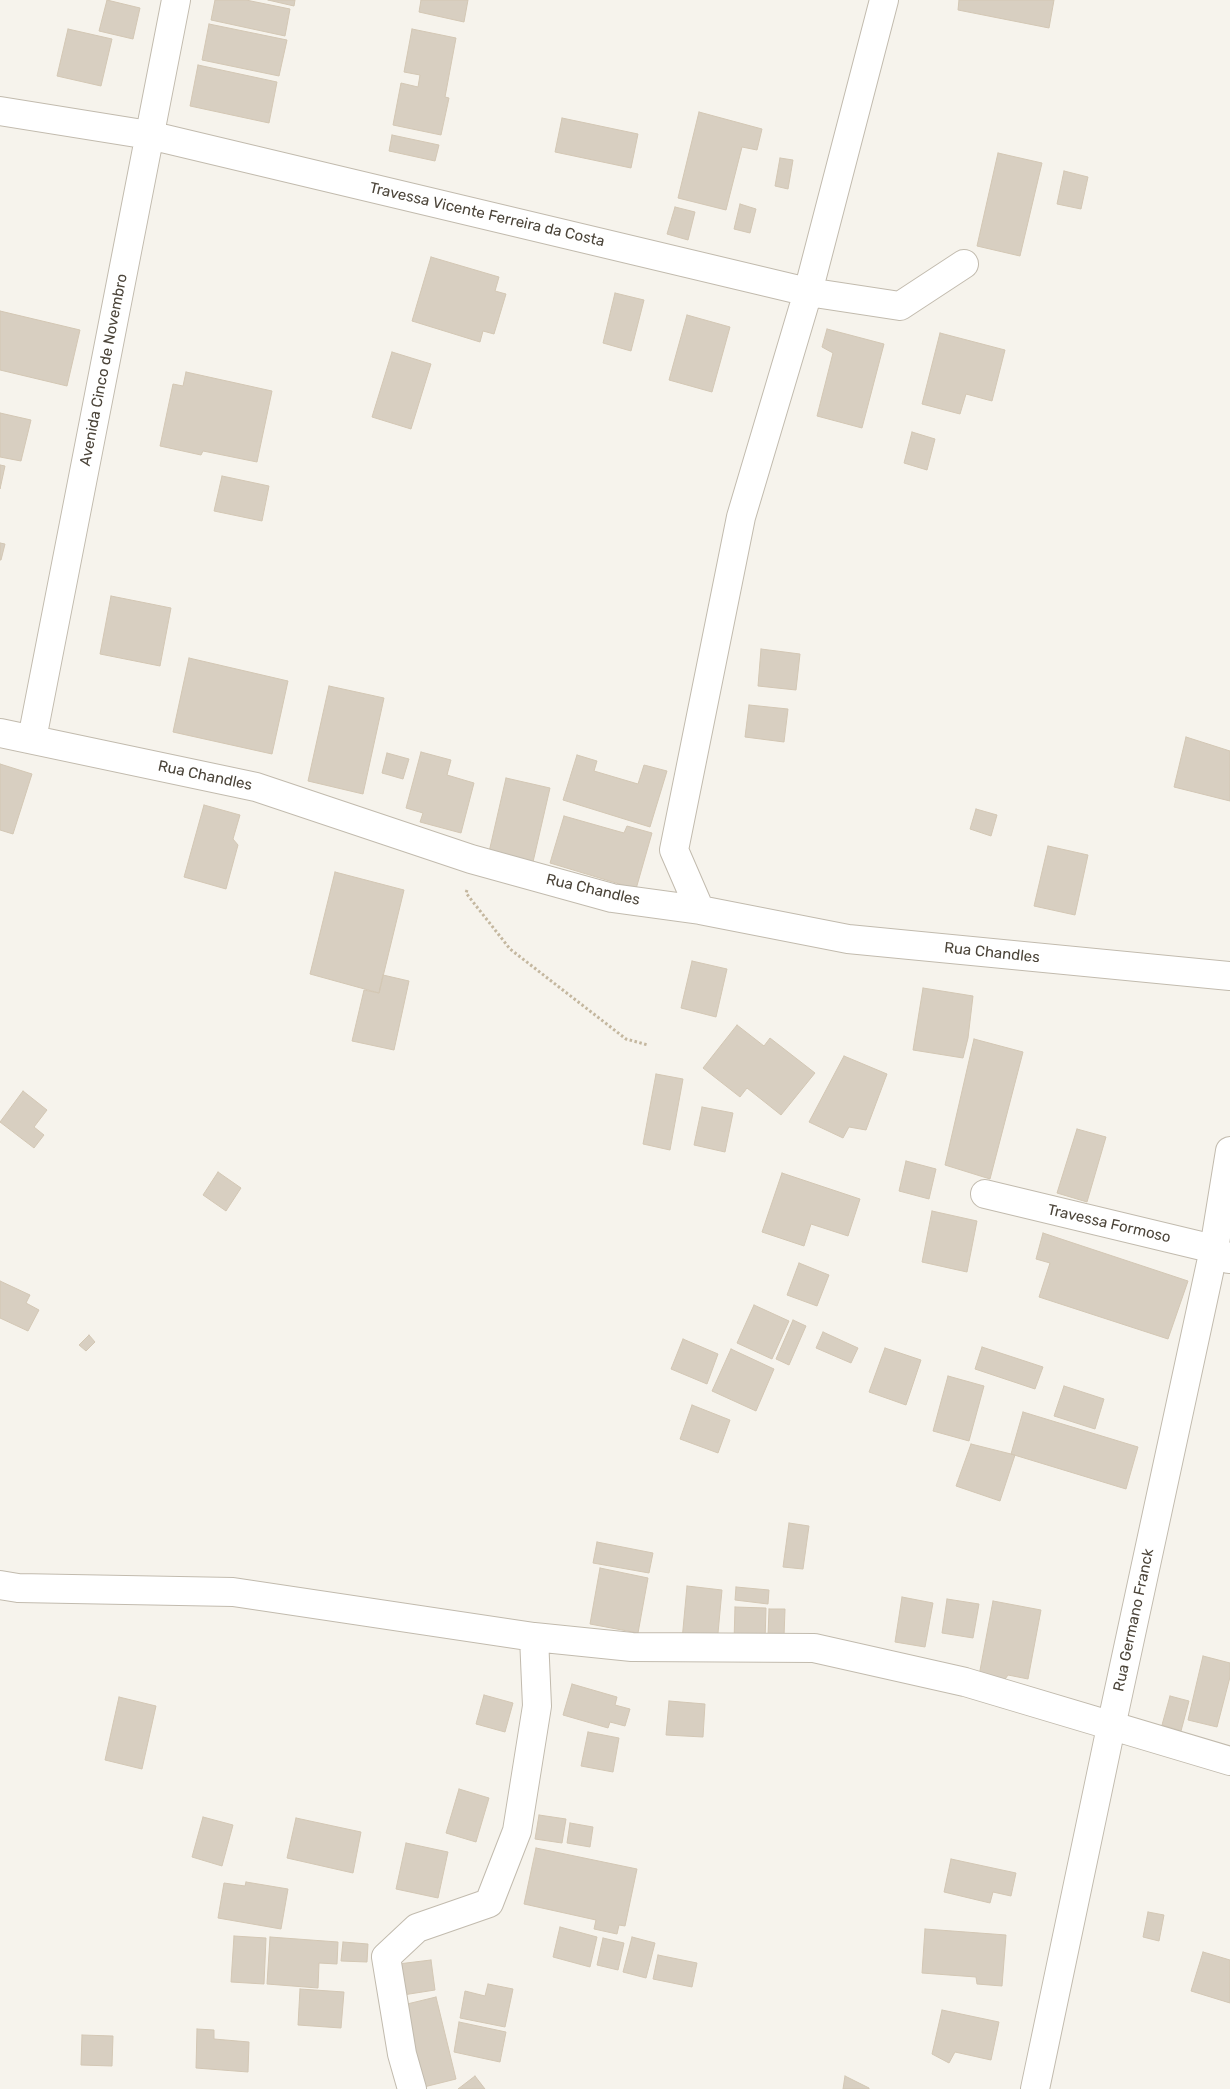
<!DOCTYPE html>
<html>
<head>
<meta charset="utf-8">
<style>
  body { margin:0 }
  canvas { display:block; background:#f6f3ec }
</style>
</head>
<body>
<canvas width="1230" height="2089"></canvas>
<script>
const context = document.querySelector('canvas').getContext('2d');
context.lineJoin = 'round';
function fill(path, color) { context.fillStyle = color; context.fill(path, 'evenodd'); }
const toPath = rows => new Path2D(rows.map(r => 'M' + r).join(''));
function strokePath(path, color, width, dash) { context.strokeStyle = color; context.lineWidth = width; context.lineCap = dash ? 'butt' : 'round'; context.setLineDash(dash || []); context.stroke(path); }
function drawText(font, color, halo, rows, align = 'center') {
  context.font = font + ' Rubik,sans-serif'; context.lineWidth = 5; context.setLineDash([]); context.textBaseline = 'middle'; context.strokeStyle = halo; context.fillStyle = color; for (const [text, x, y, turn = 0] of rows) {
    context.save(); context.translate(x, y); context.rotate((+turn || 0) * Math.PI / 180); context.textAlign = isNaN(turn) ? turn : align; if (halo) context.strokeText(text, 0, 0); context.fillText(text, 0, 0); context.restore();
  }
}
const building = toPath([
  [107,0,140,8,133,39,99,31,107,0],
  [215,0,246,0,290,9,285,36,211,20,215,0],
  [268,0,295,0,294,6,268,0],
  [421,0,468,0,464,22,419,12,421,0],
  [959,0,1054,0,1049,28,958,10,959,0],
  [209,24,287,40,279,76,202,60,209,24],
  [68,29,112,39,101,86,57,76,68,29],
  [412,29,456,38,445,97,449,98,441,135,393,125,401,83,418,87,420,75,404,72,412,29],
  [198,65,277,82,269,123,190,106,198,65],
  [699,112,762,129,757,150,742,147,726,210,678,198,699,112],
  [562,118,638,134,631,168,555,152,562,118],
  [392,135,439,145,435,161,389,151,392,135],
  [998,153,1042,163,1020,256,977,246,998,153],
  [780,158,793,160,788,189,775,186,780,158],
  [1064,171,1088,177,1081,209,1057,204,1064,171],
  [740,204,756,209,750,233,734,229,740,204],
  [675,207,695,212,688,240,667,234,675,207],
  [431,257,499,277,495,291,506,294,494,334,483,331,480,342,412,321,431,257],
  [615,293,644,300,631,351,603,343,615,293],
  [0,311,80,330,67,386,0,370,0,311],
  [687,315,730,327,712,392,669,380,687,315],
  [827,329,884,344,862,428,817,416,833,353,822,347,827,329],
  [940,333,1005,350,992,401,966,394,960,414,922,404,940,333],
  [392,352,431,364,411,429,372,417,392,352],
  [186,372,272,391,257,462,203,451,201,455,160,446,173,384,183,386,186,372],
  [0,413,31,420,21,461,0,457,0,413],
  [912,432,935,439,927,470,904,463,912,432],
  [0,465,5,466,0,489,0,465],
  [222,476,269,486,262,521,214,511,222,476],
  [0,543,5,544,1,560,0,560,0,543],
  [111,596,171,608,160,666,100,654,111,596],
  [761,649,800,654,796,690,758,686,761,649],
  [189,658,288,681,272,754,173,732,189,658],
  [329,686,384,698,363,794,308,781,329,686],
  [749,705,788,709,784,742,745,737,749,705],
  [1186,737,1230,751,1230,801,1174,787,1186,737],
  [421,752,451,760,447,775,474,783,461,833,420,822,423,813,406,808,421,752],
  [387,753,409,759,403,779,382,773,387,753],
  [577,755,597,761,594,771,638,784,644,765,667,771,650,827,563,800,577,755],
  [0,764,32,774,13,834,0,830,0,764],
  [506,778,550,788,533,862,489,852,506,778],
  [204,805,240,815,233,839,238,845,226,889,184,877,204,805],
  [976,809,997,815,991,836,970,829,976,809],
  [564,816,624,833,627,826,652,833,636,889,550,863,564,816],
  [1048,846,1088,855,1075,915,1034,906,1048,846],
  [335,872,404,890,379,993,310,974,335,872],
  [692,961,727,969,716,1017,681,1008,692,961],
  [383,975,409,981,394,1050,352,1041,364,990,379,993,383,975],
  [923,988,973,996,968,1038,963,1058,913,1050,923,988],
  [737,1025,764,1046,770,1038,815,1073,781,1115,747,1088,740,1097,703,1068,737,1025],
  [974,1039,1023,1052,990,1179,945,1165,974,1039],
  [844,1056,887,1074,866,1130,849,1127,843,1138,809,1122,844,1056],
  [656,1074,683,1079,670,1150,643,1144,656,1074],
  [23,1091,47,1110,34,1127,44,1135,34,1148,0,1122,23,1091],
  [702,1107,733,1113,725,1152,694,1145,702,1107],
  [1077,1129,1106,1137,1087,1202,1057,1193,1077,1129],
  [906,1161,936,1169,929,1199,899,1191,906,1161],
  [218,1172,241,1188,226,1211,203,1195,218,1172],
  [782,1173,860,1199,848,1236,811,1224,804,1246,762,1232,782,1173],
  [932,1211,977,1221,967,1272,922,1262,932,1211],
  [1043,1233,1188,1281,1168,1339,1039,1297,1050,1263,1036,1259,1043,1233],
  [799,1263,829,1275,817,1306,787,1295,799,1263],
  [0,1281,30,1295,26,1303,39,1310,28,1331,0,1318,0,1281],
  [754,1305,789,1321,772,1359,737,1343,754,1305],
  [793,1320,806,1326,789,1365,776,1359,793,1320],
  [823,1332,858,1348,851,1363,816,1348,823,1332],
  [89,1335,95,1342,86,1351,79,1345,89,1335],
  [683,1339,718,1354,707,1384,671,1369,683,1339],
  [982,1347,1043,1367,1035,1389,975,1369,982,1347],
  [885,1348,921,1360,906,1405,869,1392,885,1348],
  [731,1349,774,1369,756,1411,712,1391,731,1349],
  [948,1376,984,1386,969,1441,933,1431,948,1376],
  [1064,1386,1104,1399,1095,1429,1054,1416,1064,1386],
  [692,1405,730,1420,718,1453,680,1439,692,1405],
  [1023,1412,1138,1447,1126,1489,1011,1454,1023,1412],
  [971,1444,1015,1455,1000,1501,956,1486,971,1444],
  [789,1523,809,1526,803,1569,783,1567,789,1523],
  [597,1542,653,1553,649,1573,593,1563,597,1542],
  [600,1568,648,1578,638,1633,590,1624,600,1568],
  [687,1586,722,1590,717,1644,682,1640,687,1586],
  [736,1587,769,1590,768,1604,735,1600,736,1587],
  [902,1597,933,1603,925,1647,895,1642,902,1597],
  [947,1599,979,1604,973,1638,942,1633,947,1599],
  [993,1601,1041,1610,1028,1679,1008,1675,1001,1685,978,1681,993,1601],
  [735,1607,766,1608,765,1642,734,1641,735,1607],
  [769,1609,785,1609,784,1637,768,1636,769,1609],
  [1203,1656,1230,1663,1230,1677,1217,1727,1188,1720,1203,1656],
  [572,1684,617,1697,615,1705,630,1709,625,1726,610,1722,608,1728,563,1715,572,1684],
  [484,1695,513,1703,505,1732,476,1724,484,1695],
  [1170,1696,1189,1701,1181,1731,1162,1725,1170,1696],
  [119,1697,156,1706,142,1769,105,1760,119,1697],
  [669,1701,705,1704,703,1737,666,1735,669,1701],
  [588,1732,619,1738,613,1772,581,1766,588,1732],
  [459,1789,489,1798,476,1842,446,1833,459,1789],
  [539,1815,566,1819,562,1843,535,1839,539,1815],
  [203,1817,233,1825,222,1866,192,1857,203,1817],
  [296,1818,361,1832,353,1873,287,1858,296,1818],
  [570,1823,593,1827,590,1847,567,1843,570,1823],
  [406,1843,448,1852,438,1898,396,1889,406,1843],
  [536,1848,637,1869,625,1926,619,1925,617,1934,594,1929,596,1920,524,1904,536,1848],
  [951,1859,1016,1873,1011,1896,993,1892,990,1903,944,1892,951,1859],
  [246,1882,288,1889,281,1929,218,1918,224,1883,245,1886,246,1882],
  [1148,1912,1164,1915,1159,1941,1143,1937,1148,1912],
  [560,1927,597,1937,590,1967,553,1957,560,1927],
  [925,1929,1006,1935,1002,1986,977,1984,976,1977,922,1973,925,1929],
  [234,1936,266,1938,264,1984,231,1982,234,1936],
  [270,1937,338,1942,337,1964,319,1963,318,1988,267,1984,270,1937],
  [632,1937,655,1943,646,1978,623,1972,632,1937],
  [603,1938,624,1943,618,1970,597,1965,603,1938],
  [343,1942,368,1944,367,1962,341,1961,343,1942],
  [1203,1952,1230,1960,1230,2003,1191,1991,1203,1952],
  [658,1955,697,1963,692,1987,653,1979,658,1955],
  [431,1960,435,1990,403,1995,398,1964,431,1960],
  [488,1984,513,1989,505,2027,460,2018,465,1991,485,1996,488,1984],
  [300,1989,344,1992,341,2028,298,2025,300,1989],
  [436,1997,456,2079,424,2087,403,2005,436,1997],
  [942,2010,999,2022,991,2060,955,2052,949,2063,932,2054,942,2010],
  [459,2022,506,2032,500,2062,454,2052,459,2022],
  [197,2029,214,2030,214,2039,249,2042,248,2072,196,2068,197,2029],
  [82,2035,113,2036,112,2066,81,2065,82,2035],
  [475,2076,485,2089,458,2089,475,2076],
  [845,2076,869,2088,869,2089,843,2089,845,2076]
]);
fill(building, '#d8cfc1');
strokePath(building, '#d3c7b4', 1);
const minor = toPath([
  [0,111,149,135,808,292,900,306,964,264],
  [0,733,256,787,471,859,612,898,700,910,848,939,1230,976],
  [32,739,176,0],
  [700,910,674,850,741,517,808,292,884,0],
  [985,1194,1214,1249,1229,1259],
  [0,1585,18,1588,233,1592,534,1637,632,1647,814,1648,965,1682,1230,1761],
  [412,2089,402,2054,386,1957,417,1928,489,1903,517,1831,537,1706,534,1637],
  [1035,2089,1111,1727,1214,1249,1230,1151]
]);
strokePath(minor, '#c2bbae', 30);
strokePath(toPath([
  [467,890,466,893,510,949,626,1039,648,1045]
]), '#c4b79f', 3, [2.5, 2.5]);
strokePath(minor, '#fff', 28);
drawText('15px', '#4b4439', '#fff', [
  ["Travessa Vicente Ferreira da Costa",487,215,13],
  ["Avenida Cinco de Novembro",104,370,-79],
  ["Rua Chandles",205,776,12],
  ["Rua Chandles",593,890,13],
  ["Rua Chandles",992,953,6],
  ["Travessa Formoso",1109,1224,13],
  ["Rua Germano Franck",1134,1620,-78]
]);
</script>
</body>
</html>
